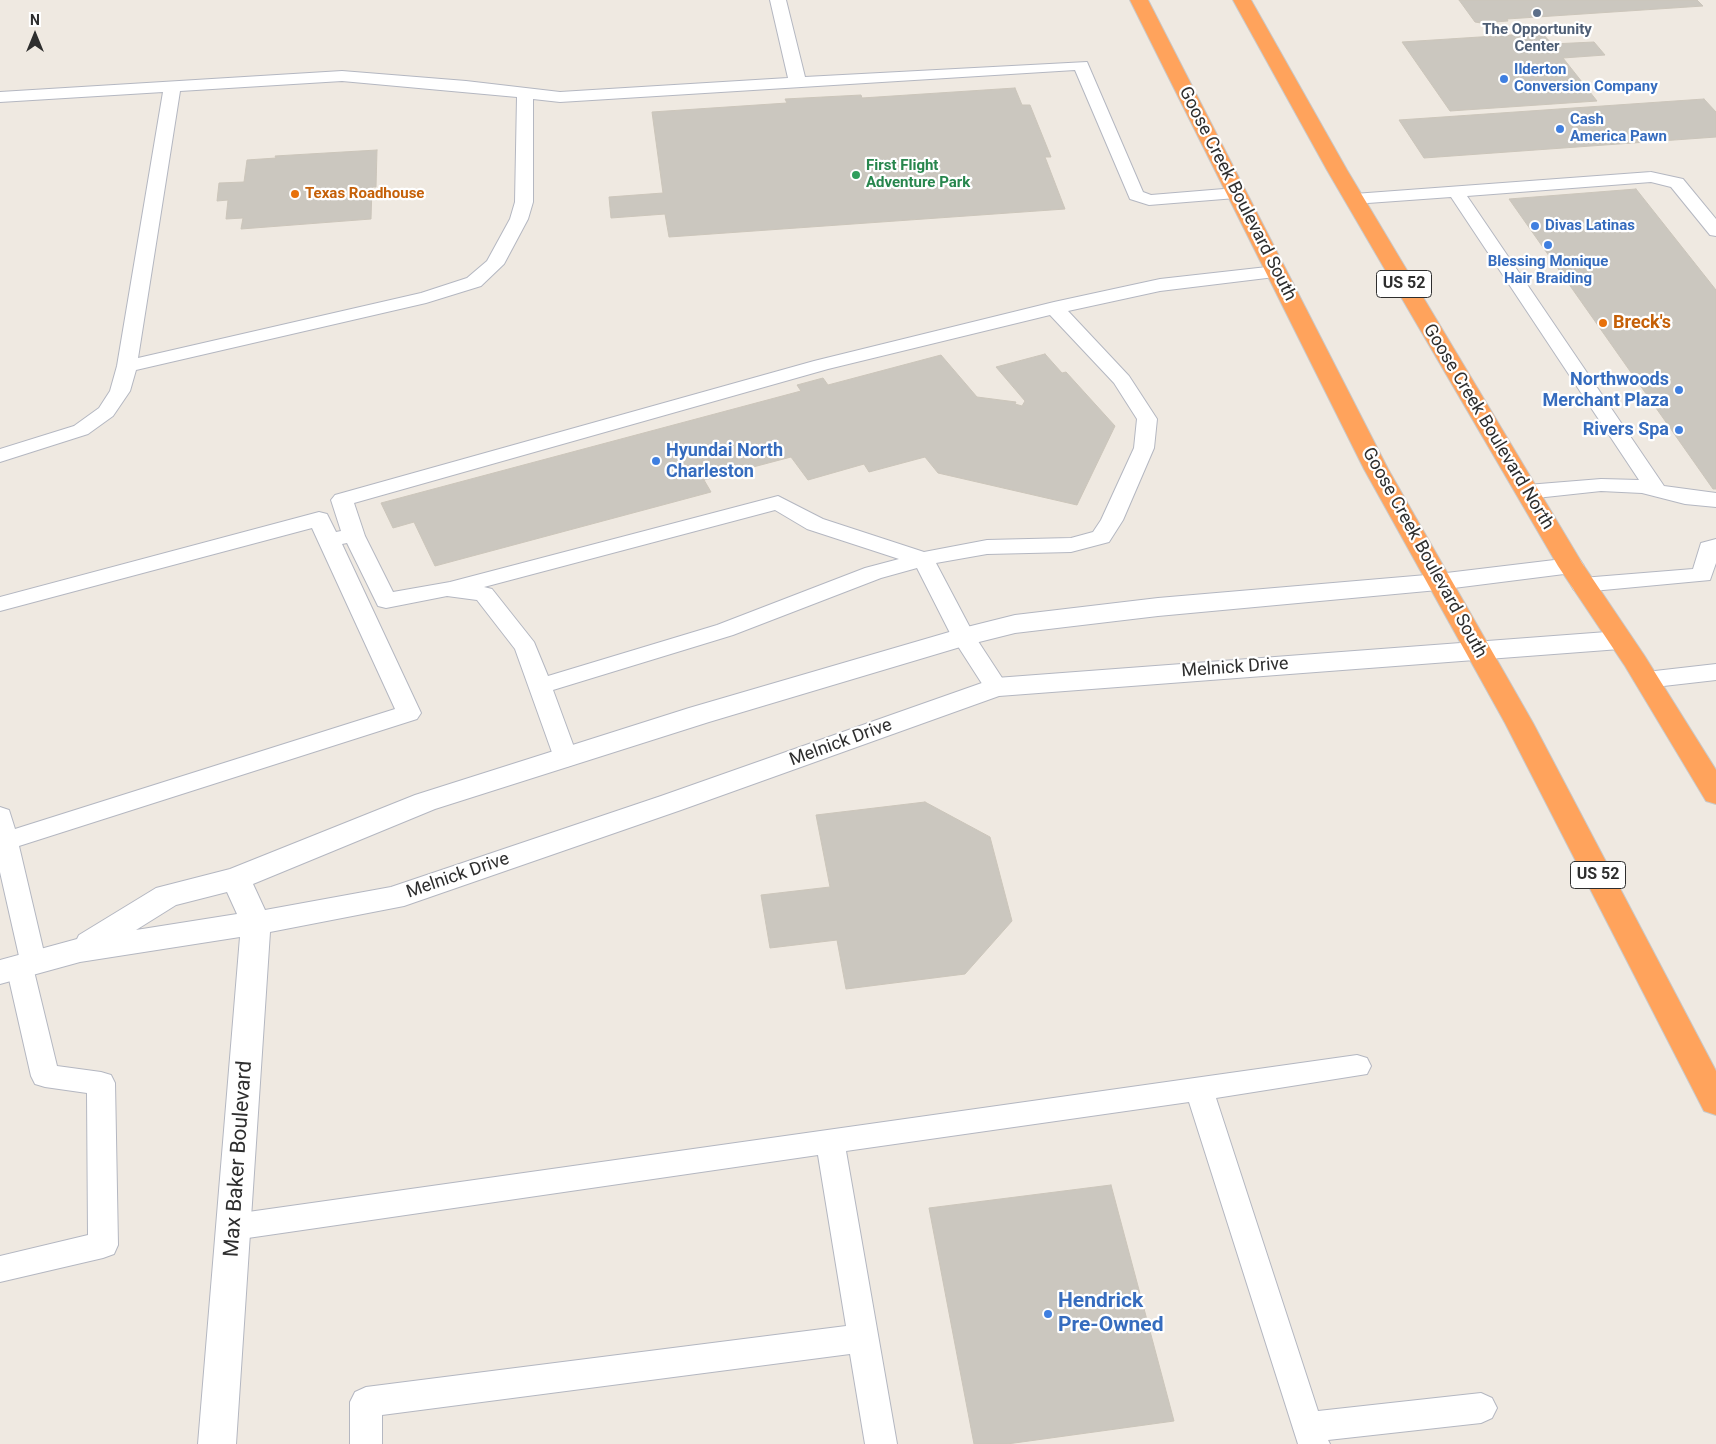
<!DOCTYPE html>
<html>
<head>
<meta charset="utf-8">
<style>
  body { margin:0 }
  #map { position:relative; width:1716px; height:1444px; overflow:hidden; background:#efe9e1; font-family:Roboto,sans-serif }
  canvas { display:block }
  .north { position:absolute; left:10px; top:10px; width:50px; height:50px; -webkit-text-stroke:4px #fff; paint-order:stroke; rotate:0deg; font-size:14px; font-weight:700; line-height:20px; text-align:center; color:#2e2e2e }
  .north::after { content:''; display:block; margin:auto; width:18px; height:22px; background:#2e2e2e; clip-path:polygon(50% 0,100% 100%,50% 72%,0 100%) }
</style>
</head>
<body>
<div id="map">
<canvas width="1716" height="1444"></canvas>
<div class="north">N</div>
</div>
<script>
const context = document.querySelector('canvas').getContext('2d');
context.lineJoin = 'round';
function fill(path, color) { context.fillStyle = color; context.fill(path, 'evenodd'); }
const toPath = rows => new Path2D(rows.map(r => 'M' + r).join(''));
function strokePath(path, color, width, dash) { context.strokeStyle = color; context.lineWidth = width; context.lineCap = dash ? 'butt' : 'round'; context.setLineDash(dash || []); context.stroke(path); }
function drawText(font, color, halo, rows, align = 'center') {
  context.font = font + ' Roboto,sans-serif'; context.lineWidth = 4.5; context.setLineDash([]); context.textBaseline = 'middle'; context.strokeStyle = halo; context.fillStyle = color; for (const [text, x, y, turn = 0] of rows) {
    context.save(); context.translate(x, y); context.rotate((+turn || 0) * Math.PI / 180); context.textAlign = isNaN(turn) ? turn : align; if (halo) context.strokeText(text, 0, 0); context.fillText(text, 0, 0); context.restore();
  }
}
const building = toPath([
  [1459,0,1697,0,1703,6,1507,19,1508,21,1481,23,1475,22,1459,0],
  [1542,33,1552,44,1594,42,1605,55,1563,58,1597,101,1450,111,1402,42,1542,33],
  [1015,88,1022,105,1030,105,1051,157,1045,157,1065,209,669,237,665,214,611,218,609,197,663,193,652,112,787,103,785,99,861,95,862,98,1015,88],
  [1704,99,1716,112,1716,137,1424,158,1399,120,1704,99],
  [377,150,376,187,372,187,371,219,241,229,243,218,226,219,228,200,217,201,219,183,244,182,247,160,276,158,275,156,377,150],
  [1636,189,1716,290,1716,489,1713,489,1509,199,1636,189],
  [1045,354,1062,373,1066,372,1115,426,1077,505,938,473,925,457,869,472,864,464,808,480,791,457,704,480,711,492,435,566,414,522,393,528,381,503,801,391,797,385,823,378,828,385,941,355,977,397,1016,402,1015,404,1022,406,1025,401,996,367,1045,354],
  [925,802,990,837,1012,921,965,974,846,989,837,940,770,948,761,895,830,887,816,815,925,802],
  [1111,1185,1174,1421,1007,1444,974,1444,929,1208,1111,1185]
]);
fill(building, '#cbc7bf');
strokePath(building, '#cbc5ba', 1);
const lane = toPath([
  [770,0,786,0,805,77,1087,62,1143,192,1151,195,1236,188,1242,189,1245,193,1242,197,1236,198,1149,205,1130,199,1075,70,560,102,533,99,533,202,528,219,504,264,481,286,426,303,136,370,130,391,113,416,88,434,0,462,0,449,74,426,99,408,110,391,117,366,163,92,0,102,0,92,342,71,466,81,560,92,788,78,770,0],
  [342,81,517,97,515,202,510,219,487,261,467,278,421,293,138,358,180,91,342,81],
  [1651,172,1683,179,1716,219,1716,236,1710,235,1671,187,1651,182,1467,196,1664,486,1716,493,1716,507,1685,504,1642,493,1601,491,1527,499,1520,497,1516,492,1520,487,1527,485,1601,479,1639,480,1451,197,1354,204,1348,203,1345,199,1348,195,1354,194,1651,172],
  [1276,266,1283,268,1285,272,1283,276,1160,291,1068,311,1129,376,1157,419,1154,448,1123,520,1109,542,1071,552,987,554,936,563,974,635,1008,687,1004,693,996,695,988,693,952,637,917,568,881,578,733,635,553,690,578,758,575,764,566,767,557,764,554,758,515,649,477,600,447,596,386,608,378,606,347,543,342,544,421,713,417,719,19,846,46,961,42,968,34,971,57,1066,101,1072,111,1075,115,1083,118,1245,114,1254,103,1258,0,1282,0,1256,88,1235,87,1093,45,1087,35,1084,31,1076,6,966,10,959,19,956,0,872,0,807,9,810,15,829,395,709,312,528,0,611,0,597,319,512,327,514,336,532,341,531,331,500,335,495,814,361,1054,302,1160,279,1276,266],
  [1050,315,1114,383,1137,419,1134,448,1101,520,1093,532,1071,538,987,540,924,552,823,519,778,496,450,582,393,592,365,536,354,503,828,369,1050,315],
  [775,510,807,529,899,559,865,568,717,625,548,676,534,642,492,589,484,587,775,510],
  [1716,539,1716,563,1710,580,1582,592,1574,590,1571,585,1574,580,1582,578,1693,569,1701,543,1716,539],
  [1716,664,1716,680,1646,688,1638,686,1634,680,1638,674,1646,672,1716,664],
  [1357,1055,1367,1058,1371,1066,1367,1074,1216,1098,1318,1411,1481,1393,1492,1398,1497,1408,1492,1418,1481,1423,1328,1440,1330,1444,1298,1444,1189,1102,846,1151,897,1444,865,1444,850,1354,382,1415,382,1444,350,1444,350,1402,355,1392,366,1387,846,1326,818,1155,234,1240,224,1236,219,1227,224,1218,234,1214,1357,1055]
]);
const street = toPath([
  [1571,558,1580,560,1584,566,1580,572,1438,590,1158,616,1015,633,967,645,709,722,435,809,253,884,265,910,391,887,661,796,996,678,1620,631,1629,634,1633,640,1629,646,1620,649,999,696,681,810,404,906,270,932,236,1444,198,1444,240,937,80,962,0,984,0,960,77,939,79,935,156,888,230,869,415,795,689,708,963,628,1015,615,1158,598,1438,574,1571,558],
  [227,892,237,914,136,930,176,905,227,892]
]);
const highway = toPath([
  [1130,0,1148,0,1388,469,1533,723,1716,1071,1716,1115,1704,1111,1505,723,1364,469,1130,0],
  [1233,0,1251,0,1347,170,1582,563,1644,655,1716,770,1716,804,1706,801,1625,666,1558,566,1327,170,1233,0]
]);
strokePath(lane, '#b4b7c1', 2);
strokePath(street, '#b4b7c1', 2);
strokePath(highway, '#c9c9c9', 2);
fill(lane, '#fff');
fill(street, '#fff');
fill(highway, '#ffa35c');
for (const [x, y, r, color] of [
  [1537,13,5,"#5c6f8a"],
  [1504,79,5,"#3f7fe0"],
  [1560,129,5,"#3f7fe0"],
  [856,175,5,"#2e9e5b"],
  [295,194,5,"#e8710a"],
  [1535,226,5,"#3f7fe0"],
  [1548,245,5,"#3f7fe0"],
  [1603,323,5,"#e8710a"],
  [1679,390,5,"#3f7fe0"],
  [1679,430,5,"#3f7fe0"],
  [656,461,5,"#3f7fe0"],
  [1048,1314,5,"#3f7fe0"]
]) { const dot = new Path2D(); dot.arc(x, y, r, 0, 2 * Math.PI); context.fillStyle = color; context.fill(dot); strokePath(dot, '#fff', 2); }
drawText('bold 15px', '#4e5e75', '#fff', [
  ["The Opportunity",1537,30],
  ["Center",1537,47]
]);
drawText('bold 15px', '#366cbe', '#fff', [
  ["Ilderton",1514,70],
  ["Conversion Company",1514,87],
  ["Cash",1570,120],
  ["America Pawn",1570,137],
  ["Divas Latinas",1545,226],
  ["Blessing Monique",1548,262,"center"],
  ["Hair Braiding",1548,279,"center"]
], 'left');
drawText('bold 15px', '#27864d', '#fff', [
  ["First Flight",866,166],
  ["Adventure Park",866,183]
], 'left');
drawText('bold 15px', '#c56008', '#fff', [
  ["Texas Roadhouse",305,194]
], 'left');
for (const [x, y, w] of [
  [1404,284,55],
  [1598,875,55]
]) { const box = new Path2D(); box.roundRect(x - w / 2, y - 13.5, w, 27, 4); context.fillStyle = '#fff'; context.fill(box); strokePath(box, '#2e2e2e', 1); }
drawText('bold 16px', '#2e2e2e', null, [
  ["US 52",1404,284],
  ["US 52",1598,875]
]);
drawText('18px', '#2e2e2e', '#fff', [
  ["Goose Creek Boulevard South",1237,194,63],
  ["Goose Creek Boulevard North",1488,427,59],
  ["Goose Creek Boulevard South",1424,553,61],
  ["Melnick Drive",1235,668,-4],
  ["Melnick Drive",841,743,-20],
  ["Melnick Drive",458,876,-19]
]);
drawText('bold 18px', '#c56008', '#fff', [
  ["Breck's",1613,323]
], 'left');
drawText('bold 18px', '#366cbe', '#fff', [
  ["Northwoods",1669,380],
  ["Merchant Plaza",1669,401],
  ["Rivers Spa",1669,430],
  ["Hyundai North",666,451,"left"],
  ["Charleston",666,472,"left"]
], 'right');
drawText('21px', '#2e2e2e', '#fff', [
  ["Max Baker Boulevard",239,1159,-86]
]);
drawText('bold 21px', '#366cbe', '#fff', [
  ["Hendrick",1058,1302],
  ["Pre-Owned",1058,1326]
], 'left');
</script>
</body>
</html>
